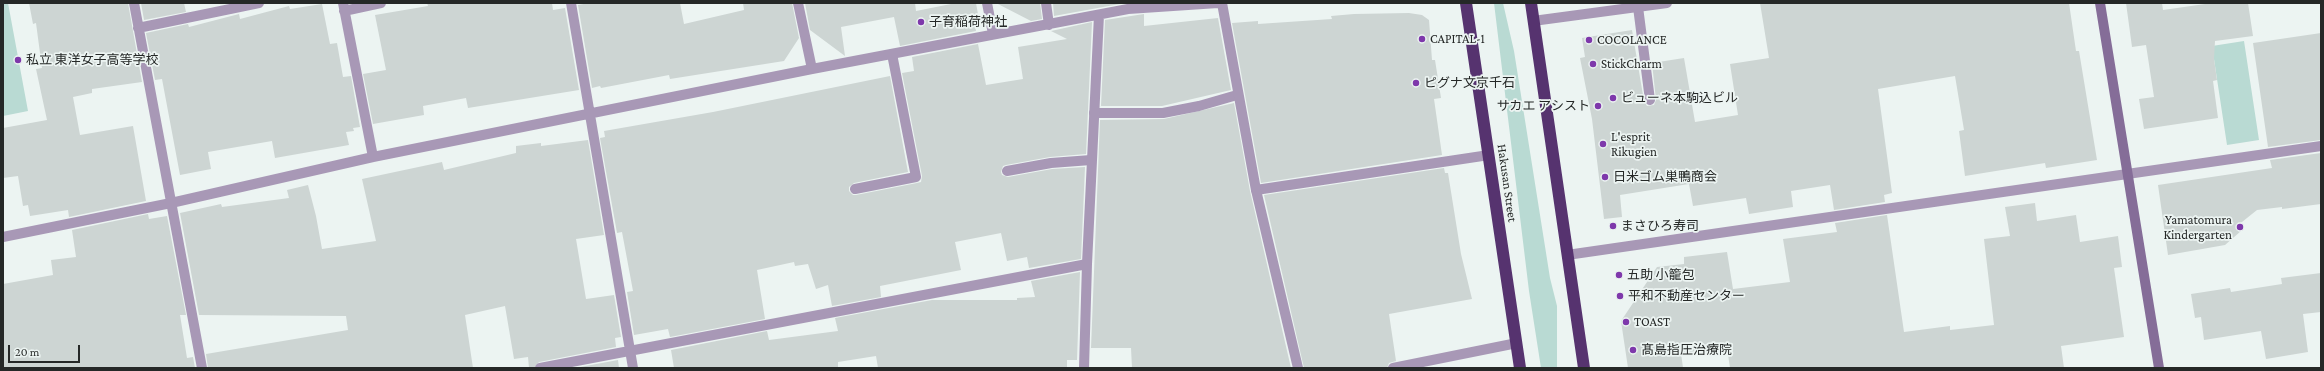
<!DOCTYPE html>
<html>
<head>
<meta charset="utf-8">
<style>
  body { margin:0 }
  #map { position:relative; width:2324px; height:371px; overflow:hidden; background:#ecf4f2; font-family:"Crimson Pro",serif }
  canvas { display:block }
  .frame { position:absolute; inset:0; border:4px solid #252827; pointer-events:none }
  .scale { position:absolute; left:8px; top:345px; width:72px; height:18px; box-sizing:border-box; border:2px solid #252827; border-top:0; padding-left:5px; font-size:12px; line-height:14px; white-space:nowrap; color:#252827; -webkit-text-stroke:3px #ecf4f2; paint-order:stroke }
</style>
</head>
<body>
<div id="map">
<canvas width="2324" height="371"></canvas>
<div class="frame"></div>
<div class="scale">20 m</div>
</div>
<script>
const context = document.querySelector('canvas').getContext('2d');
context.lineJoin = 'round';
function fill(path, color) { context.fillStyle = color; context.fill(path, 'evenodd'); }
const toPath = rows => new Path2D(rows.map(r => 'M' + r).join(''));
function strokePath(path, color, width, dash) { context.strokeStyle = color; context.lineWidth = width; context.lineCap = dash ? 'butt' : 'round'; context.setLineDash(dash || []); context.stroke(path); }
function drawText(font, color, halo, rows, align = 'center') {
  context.font = font + ' "Crimson Pro","Noto Sans JP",serif'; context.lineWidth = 3.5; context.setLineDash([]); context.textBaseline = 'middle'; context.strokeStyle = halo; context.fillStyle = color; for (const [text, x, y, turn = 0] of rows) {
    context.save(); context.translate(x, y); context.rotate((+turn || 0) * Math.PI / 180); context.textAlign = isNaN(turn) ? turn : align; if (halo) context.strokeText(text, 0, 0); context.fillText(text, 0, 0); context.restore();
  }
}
fill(toPath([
  [3,3,8,3,28,111,3,116],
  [1494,3,1503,3,1514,51,1550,278,1557,306,1557,368,1541,368,1529,291],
  [2244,41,2259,140,2227,145,2212,46]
]), '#b9dad3');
fill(toPath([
  [29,3,128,3,142,82,92,89,92,93,73,97,80,135,133,126,146,201,69,217,68,210,30,216,28,205,23,206,18,176,3,178,3,128,47,120,36,69,42,68,36,23,33,24],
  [141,3,184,3,186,12,144,20],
  [427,3,552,3,553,10,565,8,579,90,468,108,466,98,423,106,424,115,373,124,363,74,386,70,375,15,428,6],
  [589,3,680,3,684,24,744,10,743,3,792,3,799,38,784,61,670,79,669,75,601,88,600,86,592,88,578,5],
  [805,3,915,3,916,11,956,3,976,3,979,20,974,21,976,31,900,46,894,17,841,27,845,56,810,30],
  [996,3,1040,3,1042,19,1031,21],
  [1053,3,1125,3,1054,16],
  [1760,3,2069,3,2076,51,2079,51,2097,160,2046,168,2045,163,1965,176,1959,131,1964,130,1955,76,1878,89,1892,193,1884,195,1885,202,1834,210,1830,185,1791,191,1793,207,1749,214,1746,198,1693,206,1689,184,1620,195,1622,217,1604,219,1592,119,1580,58,1585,57,1582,38,1632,30,1644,101,1647,106,1654,105,1656,100,1652,63,1684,58,1695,122,1738,115,1730,64,1769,58],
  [2126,3,2162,3,2163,10,2212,3,2248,3,2253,36,2215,41,2214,59,2217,80,2213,81,2218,118,2144,129,2139,99,2154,97,2146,45,2132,47],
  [322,4,330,44,337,43,343,77,351,76,360,127,353,128,354,131,346,132,349,145,275,158,272,141,208,152,211,169,180,175,162,79,155,80,146,33,188,24,189,27,239,14,240,19,289,6,290,9],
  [1409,13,1422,15,1429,20,1432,60,1435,60,1441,98,1434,99,1442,155,1261,183,1232,23,1258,21,1258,24,1332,19,1331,16,1354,14],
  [1144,14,1144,26,1218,18,1231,90,1162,106,1101,106,1105,20],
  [1092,22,1086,154,1050,157,1006,165,1003,166,1001,172,1002,175,1008,177,1052,169,1085,167,1081,259,1029,268,1027,257,1007,261,1001,233,955,242,961,270,880,286,881,297,832,306,828,285,816,289,808,264,795,266,794,262,757,270,765,319,670,337,668,329,634,335,627,292,633,291,622,232,617,233,600,138,605,137,604,131,713,112,890,76,908,172,854,183,849,187,849,191,853,195,856,195,917,183,921,182,922,176,902,73,914,71,912,57,978,44,986,85,1023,79,1018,47,1067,39,1051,31],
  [2321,33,2321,140,2268,147,2253,43],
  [1234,103,1250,191,1291,368,1132,368,1131,348,1091,348,1100,120,1164,119],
  [588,140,604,235,576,239,586,299,614,295,621,337,615,338,616,347,539,362,534,368,529,368,528,357,514,359,505,306,465,315,473,368,208,368,206,354,348,330,346,316,199,315,180,213,221,204,222,207,289,198,287,190,308,185,316,216,322,249,376,241,362,179,442,162,444,170,516,153,516,146,541,143,541,146],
  [2321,153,2321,204,2282,209,2282,207,2257,210,2237,226,2241,231,2225,245,2168,255,2158,185,2272,168,2270,160],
  [1444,168,1445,173,1448,173,1461,254,1472,299,1389,314,1396,361,1389,363,1387,368,1304,368,1264,195],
  [2035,203,2037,221,2076,215,2080,242,2118,236,2122,267,2114,268,2124,337,2061,346,2064,368,1730,368,1727,348,1681,353,1683,368,1628,368,1621,321,1657,267,1684,264,1684,257,1727,252,1733,289,1790,282,1783,239,1837,232,1835,223,1887,215,1904,332,1950,326,1950,330,1994,325,1984,239,2010,236,2005,207],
  [148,214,149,219,167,216,186,315,180,315,187,358,193,357,195,368,3,368,3,284,53,275,51,260,76,257,72,230],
  [1080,272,1077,360,1067,360,1067,368,878,368,876,356,838,362,838,368,674,368,671,350,767,331,769,340,838,331,835,318,932,300,1017,300,1017,298,1035,297,1031,281],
  [2321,273,2321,312,2303,314,2308,352,2266,359,2261,331,2204,340,2201,317,2195,318,2191,294,2230,288,2231,292,2282,284,2281,278],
  [618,360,619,368,575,368]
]), '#cdd5d3');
strokePath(toPath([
  [1638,7,1650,100],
  [1094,113,1163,113,1199,106,1237,95],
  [1007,171,1051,163,1091,160],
  [855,189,916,177,892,54],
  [1256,190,1489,155],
  [1393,368,1517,343]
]), '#a898b6', 10);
strokePath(toPath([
  [134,3,202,368],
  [343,3,373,157],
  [571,3,633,368],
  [798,3,812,69],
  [987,3,993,34],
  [1046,3,1049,25],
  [1222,3,1256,190,1298,368],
  [344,11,381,3],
  [1533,21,1667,3],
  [138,28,259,3],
  [3,237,171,203,373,157,812,69,1128,9,1218,3],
  [1567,255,2321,146],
  [540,368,1087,264],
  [1084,368,1087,264,1099,15]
]), '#a898b6', 10);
strokePath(toPath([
  [2100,3,2159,368]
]), '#856d98', 10);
strokePath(toPath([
  [1466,3,1520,368],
  [1531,3,1584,368]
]), '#56336f', 12);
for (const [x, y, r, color] of [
  [921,22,4,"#7e38ab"],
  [1422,39,4,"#7e38ab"],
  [1589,40,4,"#7e38ab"],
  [18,60,4,"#7e38ab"],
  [1593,64,4,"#7e38ab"],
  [1416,83,4,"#7e38ab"],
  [1613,98,4,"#7e38ab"],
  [1598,106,4,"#7e38ab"],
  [1603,144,4,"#7e38ab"],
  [1605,177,4,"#7e38ab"],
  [1613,226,4,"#7e38ab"],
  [2240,227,4,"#7e38ab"],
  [1619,275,4,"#7e38ab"],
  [1620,296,4,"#7e38ab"],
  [1626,322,4,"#7e38ab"],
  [1633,350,4,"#7e38ab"]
]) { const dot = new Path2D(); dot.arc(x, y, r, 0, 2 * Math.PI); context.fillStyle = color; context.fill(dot); strokePath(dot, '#ecf4f2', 1.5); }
drawText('13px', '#252827', '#ecf4f2', [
  ["子育稲荷神社",929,22],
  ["CAPITAL-1",1430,39],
  ["COCOLANCE",1597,40],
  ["私立 東洋女子高等学校",26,60],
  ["StickCharm",1601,64],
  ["ピグナ文京千石",1424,83],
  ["ビューネ本駒込ビル",1621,98],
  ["サカエ アシスト",1590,106,"right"],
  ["L'esprit",1611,137],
  ["Rikugien",1611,152],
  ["日米ゴム巣鴨商会",1613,177],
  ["Yamatomura",2232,220,"right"],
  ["Kindergarten",2232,235,"right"],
  ["まさひろ寿司",1621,226],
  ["五助 小籠包",1627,275],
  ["平和不動産センター",1628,296],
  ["TOAST",1634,322],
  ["髙島指圧治療院",1641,350]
], 'left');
drawText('13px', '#252827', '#ecf4f2', [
  ["Hakusan Street",1507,183,82]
]);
</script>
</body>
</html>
